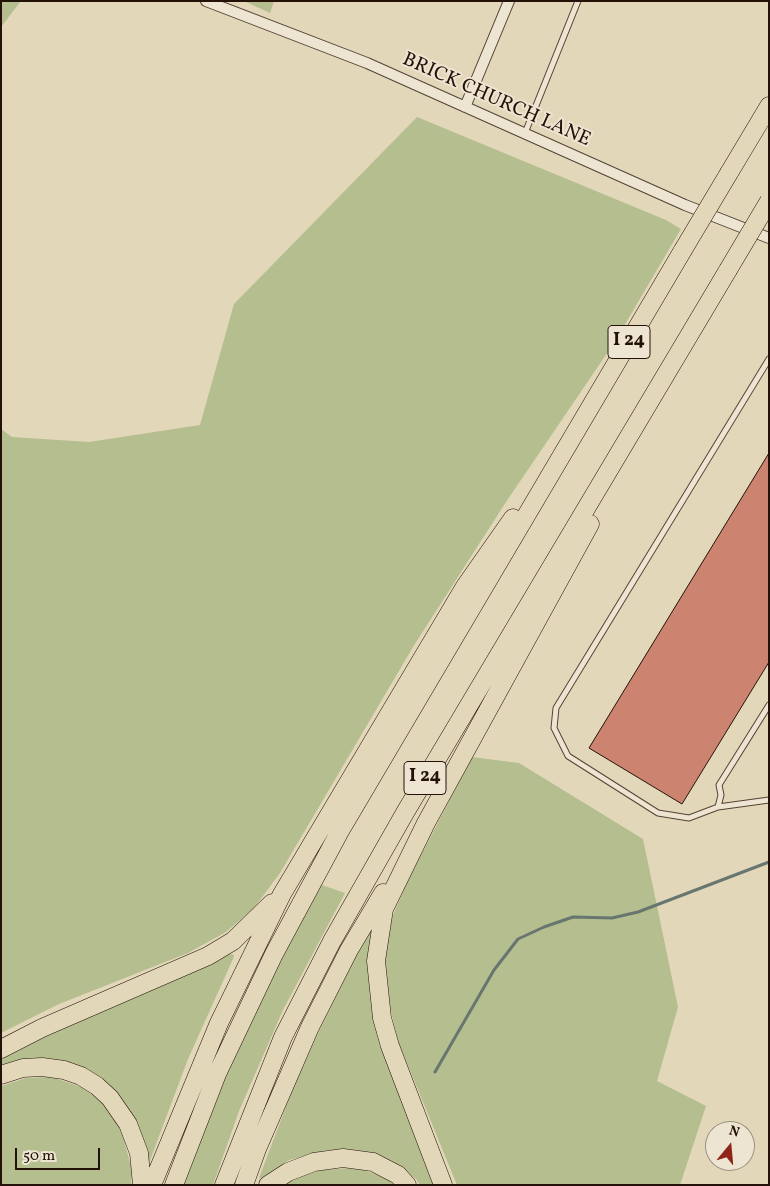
<!DOCTYPE html>
<html>
<head>
<meta charset="utf-8">
<style>
  body { margin:0 }
  #map { position:relative; width:770px; height:1186px; overflow:hidden; background:#e3d7ba; font-family:Vollkorn,serif }
  canvas { display:block }
  .frame { position:absolute; inset:0; border:2px solid #241208; pointer-events:none }
  .north { position:absolute; left:705px; top:1121px; width:50px; height:50px; box-sizing:border-box; background:#ede5d2; border:1px solid #9d9181; border-radius:50%; rotate:17deg; font-size:14px; font-weight:700; line-height:20px; text-align:center; color:#241208 }
  .north::after { content:''; display:block; margin:auto; width:18px; height:22px; background:#8f2418; clip-path:polygon(50% 0,100% 100%,50% 72%,0 100%) }
  .scale { position:absolute; left:15px; top:1148px; width:85px; height:22px; box-sizing:border-box; border:2px solid #241208; border-top:0; padding-left:6px; font-size:15px; line-height:18px; white-space:nowrap; color:#241208; -webkit-text-stroke:4px #ede5d2; paint-order:stroke }
</style>
</head>
<body>
<div id="map">
<canvas width="770" height="1186"></canvas>
<div class="frame"></div>
<div class="north">N</div>
<div class="scale">50 m</div>
</div>
<script>
const context = document.querySelector('canvas').getContext('2d');
context.lineJoin = 'round';
function fill(path, color) { context.fillStyle = color; context.fill(path, 'evenodd'); }
const toPath = rows => new Path2D(rows.map(r => 'M' + r).join(''));
function strokePath(path, color, width, dash) { context.strokeStyle = color; context.lineWidth = width; context.lineCap = dash ? 'butt' : 'round'; context.setLineDash(dash || []); context.stroke(path); }
function drawText(font, color, halo, rows, align = 'center') {
  context.font = font + ' Vollkorn,serif'; context.lineWidth = 4; context.setLineDash([]); context.textBaseline = 'middle'; context.strokeStyle = halo; context.fillStyle = color; for (const [text, x, y, turn = 0] of rows) {
    context.save(); context.translate(x, y); context.rotate((+turn || 0) * Math.PI / 180); context.textAlign = isNaN(turn) ? turn : align; if (halo) context.strokeText(text, 0, 0); context.fillText(text, 0, 0); context.restore();
  }
}
fill(toPath([
  [1,1,21,1,1,27],
  [244,1,274,1,270,13],
  [417,117,666,220,681,229,614,343,506,502,413,647,280,873,254,908,226,932,188,953,59,1004,1,1033,1,429,12,437,89,442,200,425,234,304],
  [472,757,519,763,643,839,678,1007,657,1081,706,1106,680,1185,457,1185,398,1041,386,991,385,953,391,920,408,880],
  [319,884,345,893,283,1010,239,1111,213,1185,183,1185,224,1079,268,981],
  [374,920,370,955,437,1185,420,1185,416,1179,395,1164,378,1156,355,1150,329,1150,289,1160,263,1179,259,1178,290,1096,319,1031],
  [229,954,234,955,233,959,188,1059,149,1163,97,1078,1,1068,1,1057,32,1040],
  [52,1077,84,1088,106,1106,122,1133,132,1170,131,1185,1,1185,1,1086,26,1078],
  [349,1168,364,1170,387,1179,394,1185,284,1185,300,1176,323,1170]
]), '#b4be8f');
strokePath(toPath([
  [435,1072,494,970,518,939,544,927,573,917,612,918,638,912,769,862]
]), '#687670', 3);
const building = toPath([
  [769,453,769,662,682,804,589,748,769,453]
]);
fill(building, '#cc8471');
strokePath(building, '#241208', 1);
const lane = toPath([
  [525,133,578,1],
  [769,359,556,708,554,728,568,756,658,813,689,818,718,807,721,795,719,785,769,705],
  [718,807,769,800]
]);
const street = toPath([
  [206,1,367,63,685,205,769,238],
  [465,107,509,1]
]);
const highway = toPath([
  [729,173,769,106],
  [1,1049,42,1028,208,956,233,941,272,903],
  [1,1075,23,1068,42,1067,64,1070,81,1076,97,1086,110,1098,128,1124,139,1153,142,1185],
  [152,1185,219,1023,282,894,464,588,513,518],
  [174,1185,217,1074,274,954,340,831,683,250],
  [224,1185,283,1037,332,941,406,811,728,270],
  [244,1185,257,1149,310,1027,349,950,383,893],
  [268,1185,288,1172,314,1162,343,1158,373,1162,398,1175,407,1185],
  [443,1185,390,1046,382,1018,376,961,384,909,426,823,590,524]
]);
strokePath(lane, '#544334', 7);
strokePath(street, '#544334', 12);
strokePath(highway, '#241208', 19);
strokePath(lane, '#ede5d2', 5);
strokePath(street, '#ede5d2', 10);
strokePath(highway, '#e3d7ba', 18);
const highwayBridge = toPath([
  [683,250,729,173],
  [728,270,769,201]
]);
strokePath(highwayBridge, '#241208', 19, []);
strokePath(highwayBridge, '#e3d7ba', 18);
for (const [x, y, w] of [
  [629,342,42],
  [425,778,42]
]) { const box = new Path2D(); box.roundRect(x - w / 2, y - 16.5, w, 33, 4); context.fillStyle = '#ede5d2'; context.fill(box); strokePath(box, '#241208', 1); }
drawText('bold 19px', '#241208', null, [
  ["I 24",629,342],
  ["I 24",425,778]
]);
drawText('20px', '#241208', '#ede5d2', [
  ["BRICK CHURCH LANE",496,101,24]
]);
</script>
</body>
</html>
